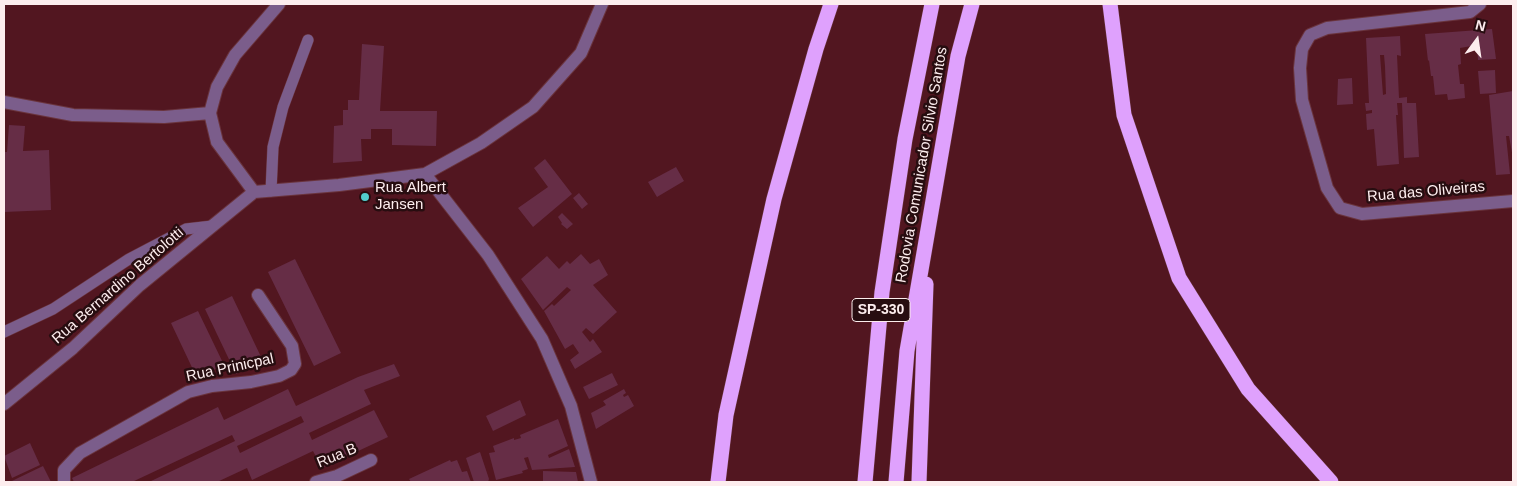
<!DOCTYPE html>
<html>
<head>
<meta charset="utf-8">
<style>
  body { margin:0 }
  #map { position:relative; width:1517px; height:486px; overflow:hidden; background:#521620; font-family:Helvetica,sans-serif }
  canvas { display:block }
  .frame { position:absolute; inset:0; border:5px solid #fdedee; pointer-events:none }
  .north { position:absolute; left:1452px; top:15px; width:50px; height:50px; -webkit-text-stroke:4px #270d10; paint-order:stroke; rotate:14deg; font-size:14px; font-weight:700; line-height:20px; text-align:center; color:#fdedee }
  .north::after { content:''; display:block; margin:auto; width:18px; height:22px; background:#fdedee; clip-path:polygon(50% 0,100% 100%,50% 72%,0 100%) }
</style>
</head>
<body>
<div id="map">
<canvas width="1517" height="486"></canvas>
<div class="frame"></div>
<div class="north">N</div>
</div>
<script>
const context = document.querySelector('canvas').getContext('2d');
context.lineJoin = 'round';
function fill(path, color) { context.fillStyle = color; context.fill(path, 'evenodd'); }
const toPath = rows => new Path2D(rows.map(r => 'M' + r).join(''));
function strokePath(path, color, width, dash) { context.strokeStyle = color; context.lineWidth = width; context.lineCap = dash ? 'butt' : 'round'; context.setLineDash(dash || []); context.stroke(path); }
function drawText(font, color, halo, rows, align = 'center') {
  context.font = font + ' Helvetica,sans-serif'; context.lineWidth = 5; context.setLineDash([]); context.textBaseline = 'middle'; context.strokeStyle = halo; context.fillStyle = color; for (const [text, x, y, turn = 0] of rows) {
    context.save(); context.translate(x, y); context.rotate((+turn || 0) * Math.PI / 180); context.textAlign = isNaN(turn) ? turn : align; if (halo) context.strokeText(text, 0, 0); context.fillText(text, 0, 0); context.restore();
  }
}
fill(toPath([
  [1492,29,1496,59,1478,60,1477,45,1460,48,1461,64,1458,65,1460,84,1464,84,1465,98,1448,100,1447,94,1435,95,1433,76,1431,76,1429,60,1428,61,1425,34],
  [1400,36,1401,56,1397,55,1399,98,1407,97,1407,103,1416,103,1419,157,1404,158,1402,103,1397,103,1398,115,1396,115,1399,164,1377,166,1374,129,1367,130,1366,114,1372,113,1372,110,1366,111,1365,103,1369,103,1366,38],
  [1380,55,1384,55,1385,66,1386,94,1383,95],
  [362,44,384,46,380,111,437,111,436,146,392,145,392,129,371,129,371,139,361,139,362,161,333,163,334,126,343,125,343,110,348,110,348,100,359,100],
  [1495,70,1496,93,1480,94,1478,71],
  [1352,78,1353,104,1337,105,1338,79],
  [1513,91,1513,158,1509,136,1506,136,1510,174,1496,175,1489,95],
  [9,125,25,126,23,151,49,150,51,210,4,212,4,152,7,152],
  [545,159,572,194,533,227,518,208,548,187,534,168],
  [676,167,684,181,657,197,648,182],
  [579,193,588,204,582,209,573,198],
  [562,213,573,224,567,229,561,224,562,223,558,217],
  [581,254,590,264,599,259,608,275,593,285,617,312,593,334,586,328,582,332,590,342,593,339,602,352,575,369,570,360,579,353,573,344,565,349,544,311,552,304,554,306,571,290,567,287,543,310,521,279,547,256,559,269,567,261,570,264],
  [295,259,341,353,314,366,268,272],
  [232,296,263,361,236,374,205,309],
  [198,311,224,365,197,378,171,323],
  [394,364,400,376,364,390,371,404,309,433,312,440,374,410,388,437,322,468,313,451,252,480,247,468,217,482,149,482,235,441,232,435,132,482,74,482,72,478,218,407,224,420,288,389,296,406,358,377],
  [301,416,304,422,240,453,237,446],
  [612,373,618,385,589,399,583,387],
  [624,389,626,393,623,395,624,397,628,395,634,406,596,429,591,413,606,405,603,401],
  [520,400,526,415,493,431,486,416],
  [558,419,568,446,548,455,549,458,569,449,575,467,532,470,528,457,524,458,528,469,522,471,523,473,496,480,489,453,495,452,493,446,514,438,514,440,521,438,520,435],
  [30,443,40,465,12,478,4,456],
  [480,452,489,479,488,482,474,482,466,458],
  [450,460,451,462,457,460,462,472,467,471,471,482,411,482,409,479],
  [43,466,51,482,10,482,18,478],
  [543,471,576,472,578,482,543,482]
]), '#662d46');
const service = toPath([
  [271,191,273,147,283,107,308,40],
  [4,332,53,309,129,259,169,238,186,229,212,226]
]);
const minor = toPath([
  [279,4,235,55,217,87,210,113,217,142,254,192,339,185,425,174,481,143,533,107,581,53,602,4],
  [1480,4,1470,12,1327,28,1310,35,1302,49,1300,68,1302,100,1327,188,1340,208,1362,214,1513,201],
  [4,102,73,115,164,117,210,113],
  [425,174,488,255,542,339,571,406,591,482],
  [4,404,73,348,140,285,254,192],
  [64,482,64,470,80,453,188,392,212,386,251,382,279,376,291,370,295,364,292,346,258,295],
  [316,482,337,476,371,460]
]);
const motorway = toPath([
  [1110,4,1124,115,1179,278,1248,389,1331,482],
  [718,482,726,415,774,199,816,49,831,4],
  [865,482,882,292,905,139,932,4],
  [896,482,907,351,958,56,972,4],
  [919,482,926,284]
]);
strokePath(service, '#6a343d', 12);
strokePath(minor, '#6a343d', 14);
strokePath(motorway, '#6a343d', 16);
strokePath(service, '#7b5d8b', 11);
strokePath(minor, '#7b5d8b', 12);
strokePath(motorway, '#dfa1fd', 15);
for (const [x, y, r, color] of [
  [365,197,5,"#52cdcc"]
]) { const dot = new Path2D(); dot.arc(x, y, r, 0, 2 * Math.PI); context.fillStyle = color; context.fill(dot); strokePath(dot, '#270d10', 2); }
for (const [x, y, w] of [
  [881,310,58]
]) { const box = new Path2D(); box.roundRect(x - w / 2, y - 11.5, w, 23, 4); context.fillStyle = '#270d10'; context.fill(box); strokePath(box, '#fdedee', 1); }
drawText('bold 14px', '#fdedee', null, [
  ["SP-330",881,310]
]);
drawText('15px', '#fdedee', '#270d10', [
  ["Rodovia Comunicador Silvio Santos",922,165,-80],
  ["Rua das Oliveiras",1426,192,-5],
  ["Rua Bernardino Bertolotti",118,286,-41],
  ["Rua Prinicpal",230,368,-12],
  ["Rua B",337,456,-22]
]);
drawText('15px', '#fdedee', '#270d10', [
  ["Rua Albert",375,188],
  ["Jansen",375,205]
], 'left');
</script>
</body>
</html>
